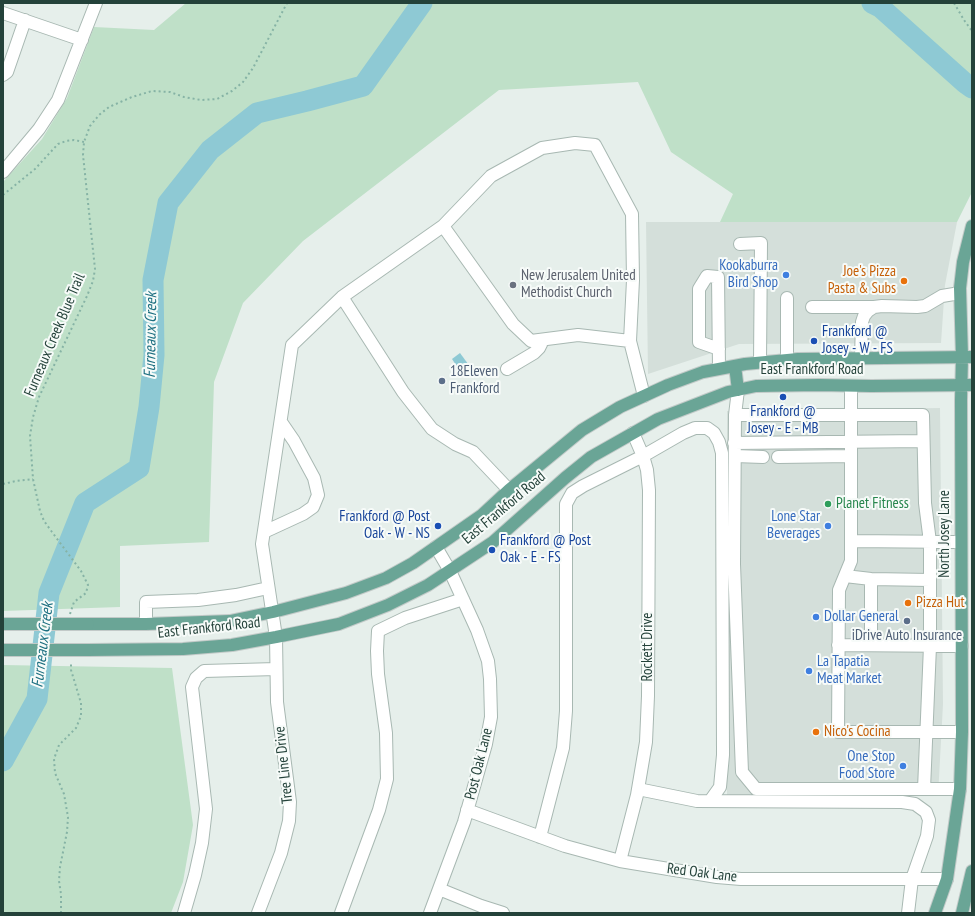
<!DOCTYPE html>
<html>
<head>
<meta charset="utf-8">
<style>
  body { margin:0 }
  #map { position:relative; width:975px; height:916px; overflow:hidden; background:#e6efeb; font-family:"PT Sans Narrow",sans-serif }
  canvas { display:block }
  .frame { position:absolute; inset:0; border:4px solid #24423a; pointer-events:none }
</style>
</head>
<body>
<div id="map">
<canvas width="975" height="916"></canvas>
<div class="frame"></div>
</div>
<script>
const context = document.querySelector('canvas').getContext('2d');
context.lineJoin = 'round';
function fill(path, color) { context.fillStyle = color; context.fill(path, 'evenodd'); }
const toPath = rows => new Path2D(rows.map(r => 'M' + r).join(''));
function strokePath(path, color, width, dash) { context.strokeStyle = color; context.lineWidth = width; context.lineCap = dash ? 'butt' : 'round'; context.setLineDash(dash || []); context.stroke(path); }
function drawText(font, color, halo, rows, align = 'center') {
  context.font = font + ' "PT Sans Narrow",sans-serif'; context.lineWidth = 4; context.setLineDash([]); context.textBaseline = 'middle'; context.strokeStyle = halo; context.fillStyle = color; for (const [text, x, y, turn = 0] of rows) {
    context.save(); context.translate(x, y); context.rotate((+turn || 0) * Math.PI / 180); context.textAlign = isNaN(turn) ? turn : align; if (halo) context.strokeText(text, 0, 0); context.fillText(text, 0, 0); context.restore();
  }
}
fill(toPath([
  [646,222,957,222,945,285,941,343,739,344,648,374],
  [940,408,943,704,938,796,727,797,727,411]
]), '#d4dfda');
fill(toPath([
  [186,3,972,3,972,192,957,222,720,222,733,194,671,152,638,82,499,90,303,241,243,303,214,382,209,542,120,546,120,607,3,611,3,182,42,139,67,98,94,27,154,30],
  [3,665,172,668,193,825,183,882,171,913,3,913]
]), '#bfe0c8');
fill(toPath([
  [460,353,471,368,462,374,452,359]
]), '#8ec9d4');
strokePath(toPath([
  [872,3,880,7,965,83,972,88],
  [3,761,37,699,49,593,85,503,139,468,149,407,154,355,153,280,168,203,210,150,257,113,307,101,363,86,422,3]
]), '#8ec9d4', 21);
const minor = toPath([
  [3,13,82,40],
  [3,75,7,72,25,20],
  [3,172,39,129,58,100,96,3],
  [443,226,513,324,531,341,578,335,630,341],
  [740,244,761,243,760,362],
  [342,297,403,392,432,429,455,444,473,452,509,490],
  [812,307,874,307],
  [719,349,699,342,699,289,707,276,718,277,719,368],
  [861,358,862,322,864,316,868,311,874,307,882,306,917,307,925,306,942,296,960,293],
  [787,360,787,298],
  [507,369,534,353,539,348,543,340],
  [851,386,851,561,839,590,838,732,962,732],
  [735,415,738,390],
  [734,443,923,441],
  [735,456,763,457],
  [778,457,851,456],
  [264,532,303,514,313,507,318,495,314,478,294,441,281,422],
  [851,541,961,542],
  [845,576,871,579,930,580],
  [146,624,146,602,198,600,236,595,268,588],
  [838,645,962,646],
  [871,645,871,579],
  [638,789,697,801,902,802,915,804,926,812,929,820,927,836,912,879,908,913],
  [924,789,930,646,930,542,925,503,923,415,735,415,734,564,742,772,756,789,960,789],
  [467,810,565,846,620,861,717,877,741,879,947,879],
  [540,837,563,748,566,711,566,504,572,493,583,486,643,456,683,433,695,428,707,428,714,433,719,442,722,453,723,755,720,787,710,801],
  [620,861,637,795,646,742,648,696,649,490,647,470,643,456,633,433],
  [439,889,481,906,503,913],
  [184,913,195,875,202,843,206,809,192,687,196,678,204,671,276,669],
  [258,913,281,853,289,821,290,802,277,702,276,637,262,544,292,345,342,297,443,226,491,176,542,148,575,143,595,145,632,214,633,280,630,341,644,396],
  [341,913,379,810,387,779,386,733,378,674,377,651,378,631,405,618,463,599],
  [430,913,464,822,486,744,491,717,490,679,488,661,477,630,450,571,436,547]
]);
const major = toPath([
  [735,366,738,390],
  [88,624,146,624,230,621,273,612,346,593,386,578,413,563,482,515,509,490,582,430,620,407,668,385,703,372,745,364,798,359,972,357],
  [88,650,183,649,232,645,276,637,339,624,388,605,428,585,493,542,565,478,591,457,658,419,728,392,756,386,819,385,871,386,972,385],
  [935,913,947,879,960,789,962,732,961,400,962,357,960,288,963,262,972,226],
  [962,913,972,871]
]);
strokePath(minor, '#a8b8b2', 14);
strokePath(major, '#c2cac8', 14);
strokePath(toPath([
  [954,3,964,20,972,31],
  [3,195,35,169,58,144,66,141,74,140,84,142],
  [3,484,16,481,33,479],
  [70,614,74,602,86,593,88,585,81,571,52,532,44,521,40,511,33,479,30,436,33,417,39,397,87,296,93,281,95,269,83,155,84,142,90,126,99,115,109,107,132,97,152,91,170,92,184,97,201,100,217,99,232,91,243,82,253,68,287,3],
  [61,913,61,894,59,881,60,867,67,832,68,817,64,794,55,773,54,759,59,745,76,728,81,716,81,703,71,670,71,662]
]), '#86b3a5', 2, [2, 3]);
strokePath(minor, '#fff', 12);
strokePath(major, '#6aa596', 12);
const majorBridge = toPath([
  [3,624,88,624],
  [3,650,88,650]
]);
strokePath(majorBridge, '#c2cac8', 14, []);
strokePath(majorBridge, '#6aa596', 12);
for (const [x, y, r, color] of [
  [786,275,4,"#3f7fe0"],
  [904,281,4,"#e8710a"],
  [513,285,4,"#6b7280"],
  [814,341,4,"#1a4fb4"],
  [442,381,4,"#5c6f8a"],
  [783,397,4,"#1a4fb4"],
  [828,504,4,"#2e9e5b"],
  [438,526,4,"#1a4fb4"],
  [828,526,4,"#3f7fe0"],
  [492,550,4,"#1a4fb4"],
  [908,603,4,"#e8710a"],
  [816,617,4,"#3f7fe0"],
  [907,621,4,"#5c6f8a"],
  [809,671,4,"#3f7fe0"],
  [816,732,4,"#e8710a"],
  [903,766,4,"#3f7fe0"]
]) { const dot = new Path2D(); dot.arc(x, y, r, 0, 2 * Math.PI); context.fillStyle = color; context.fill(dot); strokePath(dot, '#f7fbf9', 1.5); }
drawText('15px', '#366cbe', '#f7fbf9', [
  ["Kookaburra",778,266],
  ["Bird Shop",778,283],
  ["Lone Star",820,517],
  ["Beverages",820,534],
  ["Dollar General",824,617,"left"],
  ["La Tapatia",817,662,"left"],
  ["Meat Market",817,679,"left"],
  ["One Stop",895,757],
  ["Food Store",895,774]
], 'right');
drawText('15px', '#c56008', '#f7fbf9', [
  ["Joe's Pizza",896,272,"right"],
  ["Pasta & Subs",896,289,"right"],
  ["Pizza Hut",916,603],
  ["Nico's Cocina",824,732]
], 'left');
drawText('15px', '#5b616d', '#f7fbf9', [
  ["New Jerusalem United",521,276],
  ["Methodist Church",521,293]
], 'left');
drawText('15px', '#164399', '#f7fbf9', [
  ["Frankford @",822,332],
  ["Josey - W - FS",822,349],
  ["Frankford @",783,412,"center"],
  ["Josey - E - MB",783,429,"center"],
  ["Frankford @ Post",430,517,"right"],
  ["Oak - W - NS",430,534,"right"],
  ["Frankford @ Post",500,541],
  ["Oak - E - FS",500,558]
], 'left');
drawText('15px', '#24423a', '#f7fbf9', [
  ["Furneaux Creek Blue Trail",55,335,-67],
  ["East Frankford Road",812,370],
  ["East Frankford Road",504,508,-40],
  ["North Josey Lane",945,534,-90],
  ["East Frankford Road",209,628,-6],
  ["Rockett Drive",648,647,-90],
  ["Post Oak Lane",479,764,-76],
  ["Tree Line Drive",284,765,-96],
  ["Red Oak Lane",702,873,7]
]);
drawText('15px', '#4e5e75', '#f7fbf9', [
  ["18Eleven",450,372],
  ["Frankford",450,389],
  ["iDrive Auto Insurance",907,636,"center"]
], 'left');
drawText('15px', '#27864d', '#f7fbf9', [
  ["Planet Fitness",836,504]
], 'left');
drawText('italic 16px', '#1c6f80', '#f7fbf9', [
  ["Furneaux Creek",151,335,-89],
  ["Furneaux Creek",43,645,-83]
]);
</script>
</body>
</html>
